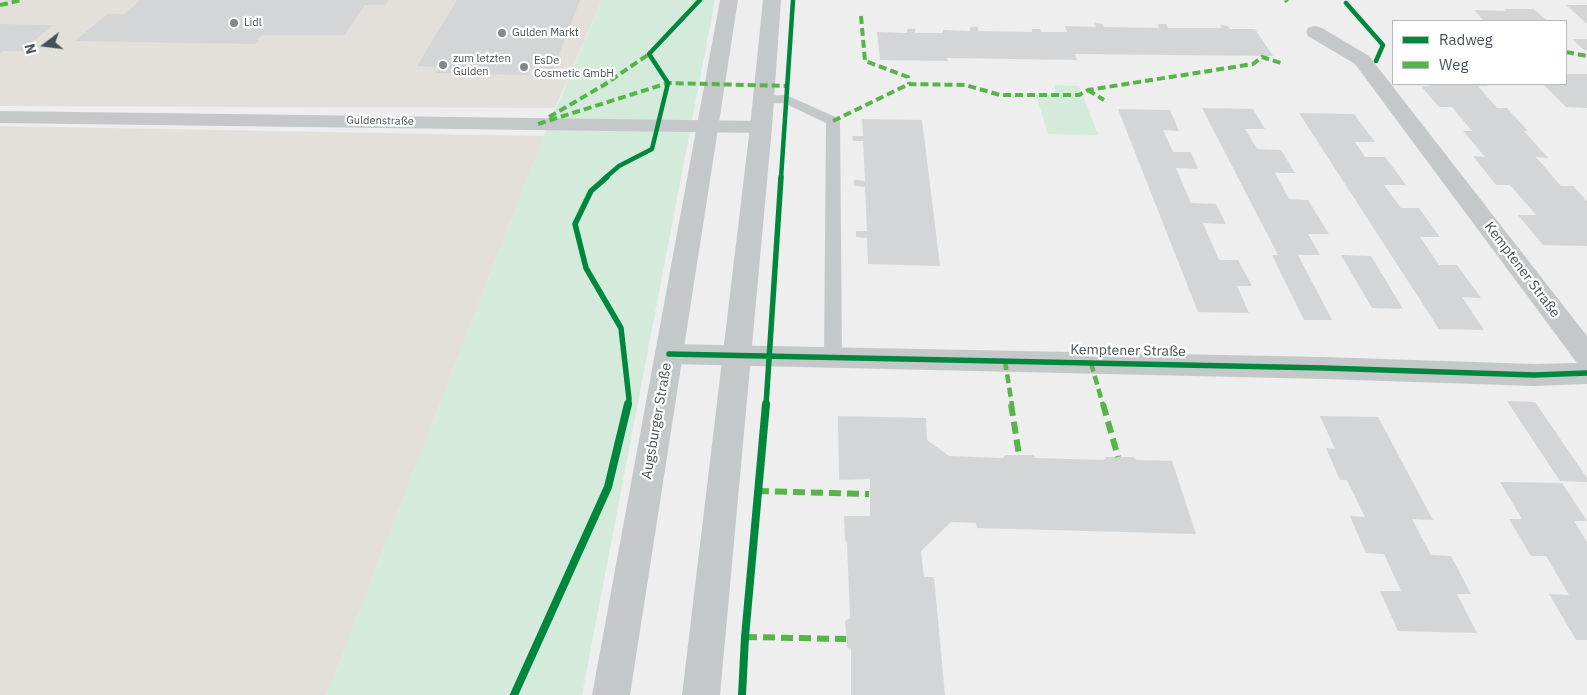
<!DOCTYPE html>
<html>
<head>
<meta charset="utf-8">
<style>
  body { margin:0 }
  #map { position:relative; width:1587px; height:695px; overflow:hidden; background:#eee; font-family:"IBM Plex Sans",sans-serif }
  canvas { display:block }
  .legend { position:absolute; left:1392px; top:20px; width:175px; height:65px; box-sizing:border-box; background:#fff; border:1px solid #b5b9bc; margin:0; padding:6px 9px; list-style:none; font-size:15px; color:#475158 }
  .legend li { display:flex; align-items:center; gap:10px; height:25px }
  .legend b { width:25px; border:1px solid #b5b9bc }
  .north { position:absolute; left:20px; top:20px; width:50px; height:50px; -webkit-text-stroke:4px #fff; paint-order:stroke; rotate:255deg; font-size:14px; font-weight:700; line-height:20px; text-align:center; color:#475158 }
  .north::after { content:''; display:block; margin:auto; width:18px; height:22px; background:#475158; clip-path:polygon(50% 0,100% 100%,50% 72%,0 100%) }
</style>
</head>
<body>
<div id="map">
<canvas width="1587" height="695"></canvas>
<ul class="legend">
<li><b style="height:6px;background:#00873e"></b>Radweg</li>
<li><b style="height:6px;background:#57b448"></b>Weg</li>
</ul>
<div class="north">N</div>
</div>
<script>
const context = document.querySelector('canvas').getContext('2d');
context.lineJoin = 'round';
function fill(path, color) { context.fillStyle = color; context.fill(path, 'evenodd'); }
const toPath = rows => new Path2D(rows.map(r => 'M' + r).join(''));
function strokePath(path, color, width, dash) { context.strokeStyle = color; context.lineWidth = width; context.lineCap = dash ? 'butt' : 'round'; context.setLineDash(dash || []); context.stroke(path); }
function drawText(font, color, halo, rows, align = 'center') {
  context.font = font + ' "IBM Plex Sans",sans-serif'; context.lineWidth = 4.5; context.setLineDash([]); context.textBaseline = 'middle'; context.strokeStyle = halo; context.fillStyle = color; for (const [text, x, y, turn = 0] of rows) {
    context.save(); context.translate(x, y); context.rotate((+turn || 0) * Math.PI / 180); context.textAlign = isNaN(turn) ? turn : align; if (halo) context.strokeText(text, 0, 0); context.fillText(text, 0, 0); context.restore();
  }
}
fill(toPath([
  [0,0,602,0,555,108,0,106],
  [0,126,544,136,327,695,0,695]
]), '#e3e0db');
fill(toPath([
  [602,0,715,0,582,695,327,695,544,136],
  [1054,85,1079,86,1098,135,1048,134,1036,95,1057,95]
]), '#d4ebdb');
fill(toPath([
  [140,0,389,0,385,5,365,5,344,35,262,35,255,44,75,41,107,14,125,14],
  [457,0,580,0,553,69,531,68,528,75,436,73,439,67,417,66],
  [1566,5,1587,5,1587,24,1576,14],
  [1504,9,1534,9,1547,21,1484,21,1474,10,1506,11],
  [1095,23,1103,24,1104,27,1159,28,1158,24,1166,24,1168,28,1222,28,1220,25,1228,26,1230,29,1255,29,1273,56,1075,54,1077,60,947,58,948,61,880,60,877,32,907,33,907,29,915,29,915,33,943,33,943,30,970,31,970,27,978,27,978,31,1032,32,1032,29,1040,29,1041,32,1067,32,1065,26,1096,27],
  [0,24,53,25,22,51,4,51,0,54],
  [1572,39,1587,39,1587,50,1584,50],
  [1566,74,1587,74,1587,108,1566,107,1543,84,1566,84],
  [1429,84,1485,84,1488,86,1478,86,1497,108,1507,108,1528,131,1524,131,1548,158,1536,157,1561,186,1573,186,1587,201,1587,246,1543,245,1518,215,1536,215,1510,185,1496,185,1473,156,1485,157,1463,131,1472,131,1452,107,1439,107,1421,86,1430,86],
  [1202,108,1253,109,1265,129,1245,129,1257,149,1281,150,1295,173,1275,173,1289,199,1308,200,1329,234,1308,234,1320,255,1298,255,1332,320,1304,320,1272,255,1278,255],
  [1118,109,1170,110,1179,131,1163,130,1173,152,1191,152,1198,169,1176,168,1191,203,1216,204,1226,224,1203,223,1219,260,1238,260,1252,286,1237,286,1249,313,1198,312],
  [1299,113,1354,114,1375,142,1355,142,1365,157,1385,157,1406,185,1384,185,1401,208,1419,208,1440,237,1420,237,1439,265,1457,265,1481,298,1462,297,1484,330,1439,329],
  [862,119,922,120,940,266,868,264,867,238,856,237,856,231,867,231,865,187,854,186,854,180,865,181,863,141,853,141,852,136,863,136],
  [1341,255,1371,256,1403,309,1372,308],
  [1507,401,1535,402,1587,478,1587,482,1560,481],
  [838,416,926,418,927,440,949,456,1003,458,1005,455,1033,455,1035,458,1104,460,1106,457,1134,457,1137,460,1172,461,1196,534,977,528,976,523,951,522,921,551,924,577,934,577,945,695,851,695,851,649,847,647,845,621,850,618,847,542,845,540,844,516,870,516,870,479,839,480],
  [1320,416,1378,417,1433,520,1412,519,1431,555,1451,556,1471,594,1457,594,1477,633,1398,631,1380,591,1401,591,1384,554,1366,553,1350,516,1365,517,1347,480,1340,480,1326,448,1335,449],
  [1500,482,1562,483,1587,521,1574,521,1587,542,1587,640,1576,640,1549,594,1569,595,1546,556,1531,556,1509,519,1522,519]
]), '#d4d5d6');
fill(toPath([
  [786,95,838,118,840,121,842,358,840,363,833,365,826,363,824,358,826,123,784,103,763,104,756,100,763,96,786,95]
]), '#c5c8c9');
fill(toPath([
  [1315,26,1322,28,1369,56,1587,336,1587,384,1534,386,1324,379,669,364,659,361,655,354,659,347,669,344,1324,357,1534,364,1577,363,1355,64,1308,36,1306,32,1308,28,1315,26],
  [0,111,761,121,769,122,772,127,769,132,761,133,0,123,0,111]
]), '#c5c8c9');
fill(toPath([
  [720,0,738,0,630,695,592,695,720,0],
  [763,0,781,0,772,127,720,695,682,695,750,127,763,0]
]), '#c5c8c9');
strokePath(toPath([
  [1286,0,1287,2],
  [0,5,22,0],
  [861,16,865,61,908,77,909,84],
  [1566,52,1587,56],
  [1088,90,1104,100],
  [549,117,604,85,649,54],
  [833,121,909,84,965,85,1000,95,1079,95,1088,90,1253,64,1262,57,1284,64],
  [538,124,668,83,787,86]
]), '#57b448', 4, [8, 4]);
strokePath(toPath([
  [1005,361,1012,405],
  [1091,363,1103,405]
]), '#57b448', 4.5, [9, 4.5]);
strokePath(toPath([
  [1011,404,1019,455],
  [1103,404,1118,457],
  [757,491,869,494],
  [745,637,846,639]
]), '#57b448', 6, [12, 6]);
strokePath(toPath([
  [1346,3,1383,45,1376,61],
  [605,178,619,166,652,149,668,83,649,54,700,0],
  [781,178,793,0]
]), '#00873e', 4.5);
strokePath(toPath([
  [607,177,591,191,575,224,586,268,621,328,629,399,628,405],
  [669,354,1324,368,1534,375,1587,373],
  [766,405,781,177]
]), '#00873e', 5.5);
strokePath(toPath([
  [514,695,608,487,628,404],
  [742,695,745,637,766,404]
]), '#00873e', 8);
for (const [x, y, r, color] of [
  [234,23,5,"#81888c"],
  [502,33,5,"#81888c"],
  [443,65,5,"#81888c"],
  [524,67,5,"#81888c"]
]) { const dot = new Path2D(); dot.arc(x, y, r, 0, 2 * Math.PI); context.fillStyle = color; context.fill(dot); strokePath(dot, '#fff', 2); }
drawText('11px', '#475158', '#fff', [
  ["Lidl",244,23],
  ["Gulden Markt",512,33],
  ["zum letzten",453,59],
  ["Gulden",453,72],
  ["EsDe",534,61],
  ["Cosmetic GmbH",534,74]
], 'left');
drawText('11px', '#475158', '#fff', [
  ["Guldenstraße",380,121,1]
]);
drawText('14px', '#475158', '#fff', [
  ["Kemptener Straße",1522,270,53],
  ["Kemptener Straße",1128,351,1],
  ["Augsburger Straße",657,421,-80]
]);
</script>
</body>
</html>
